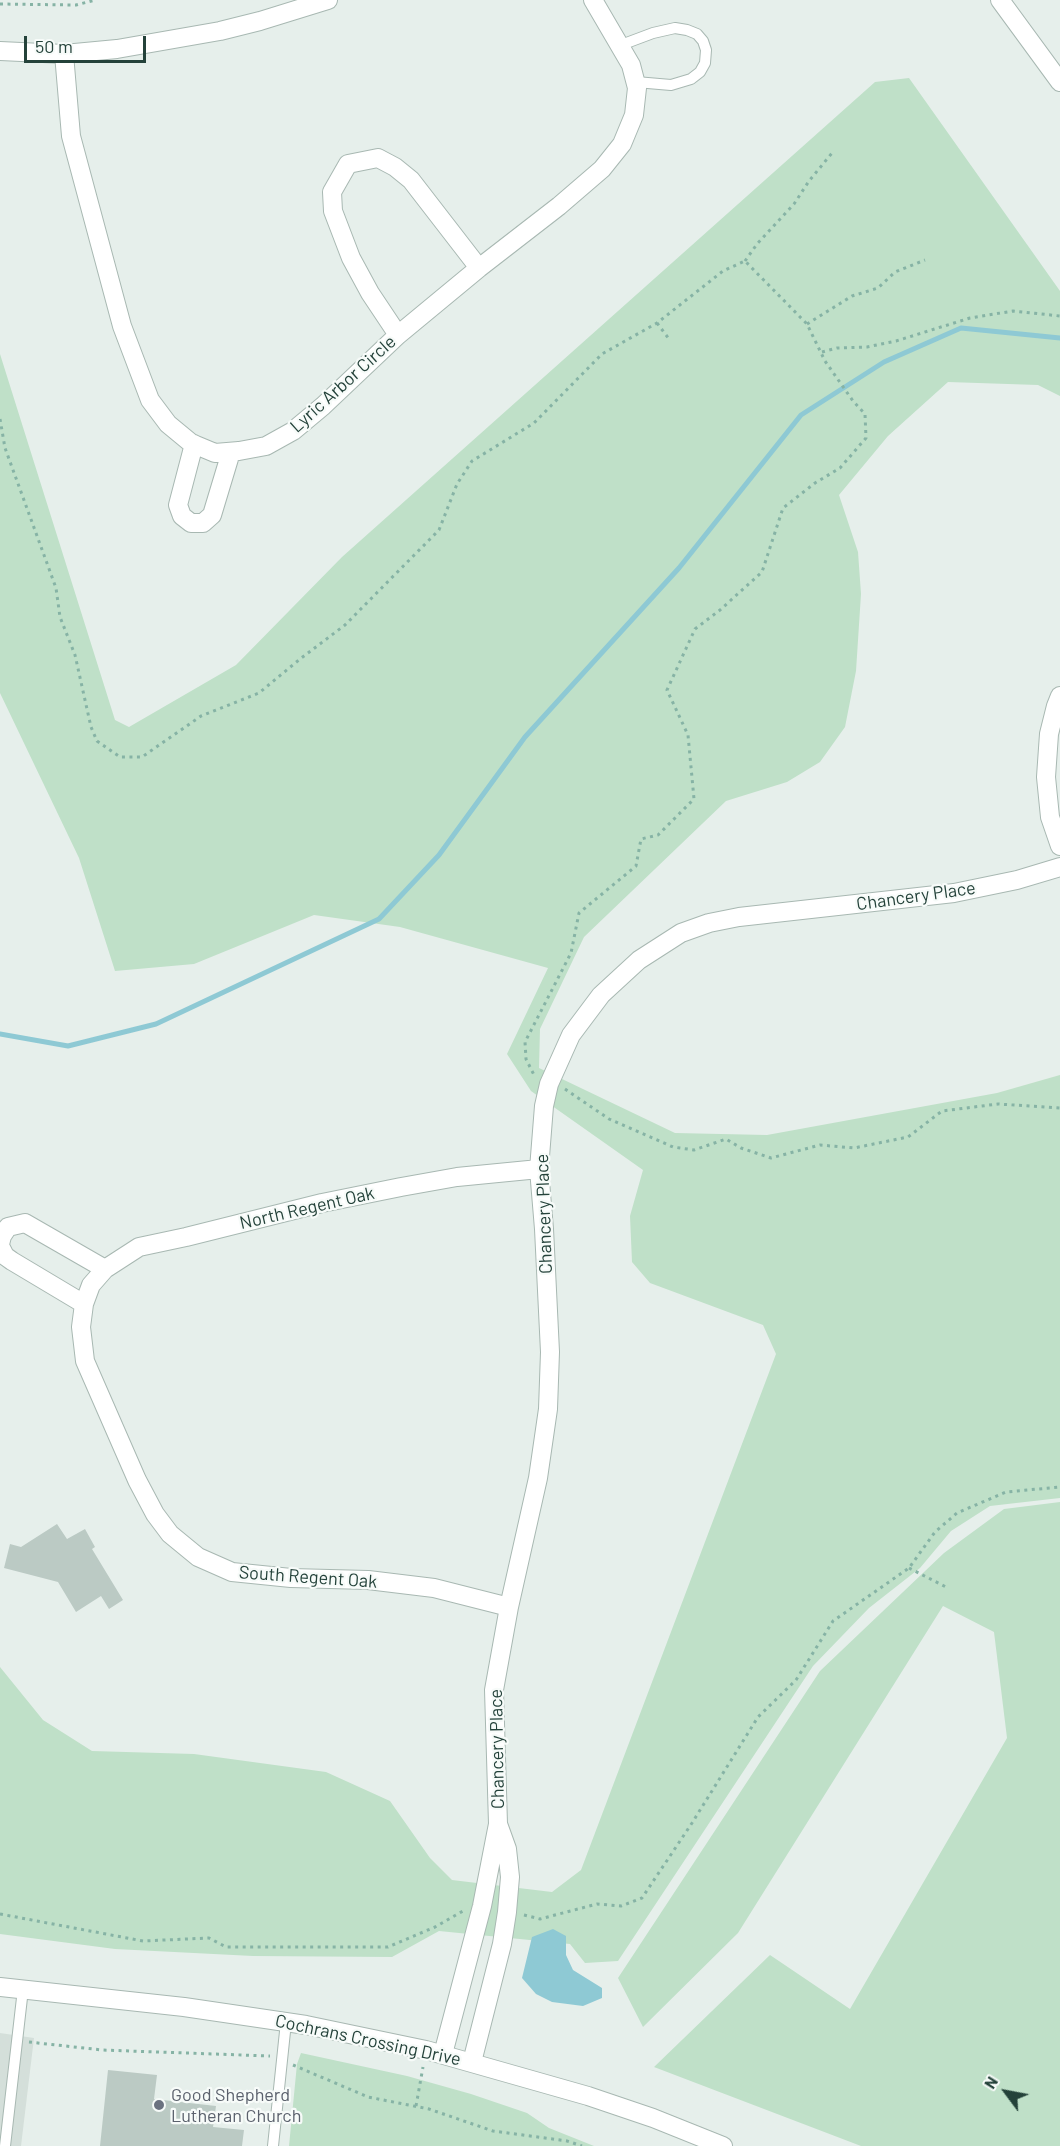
<!DOCTYPE html>
<html>
<head>
<meta charset="utf-8">
<style>
  body { margin:0 }
  #map { position:relative; width:1060px; height:2146px; overflow:hidden; background:#e6efeb; font-family:Barlow,sans-serif }
  canvas { display:block }
  .north { position:absolute; left:976px; top:2062px; width:60px; height:60px; -webkit-text-stroke:4px #f7fbf9; paint-order:stroke; rotate:302deg; font-size:16px; font-weight:700; line-height:24px; text-align:center; color:#24423a }
  .north::after { content:''; display:block; margin:auto; width:21px; height:27px; background:#24423a; clip-path:polygon(50% 0,100% 100%,50% 72%,0 100%) }
  .scale { position:absolute; left:24px; top:36px; width:122px; height:27px; box-sizing:border-box; border:3px solid #24423a; border-top:0; padding-left:8px; font-size:18px; line-height:21px; white-space:nowrap; color:#24423a; -webkit-text-stroke:4px #f7fbf9; paint-order:stroke }
</style>
</head>
<body>
<div id="map">
<canvas width="1060" height="2146"></canvas>
<div class="north">N</div>
<div class="scale">50 m</div>
</div>
<script>
const context = document.querySelector('canvas').getContext('2d');
context.lineJoin = 'round';
function fill(path, color) { context.fillStyle = color; context.fill(path, 'evenodd'); }
const toPath = rows => new Path2D(rows.map(r => 'M' + r).join(''));
function strokePath(path, color, width, dash) { context.strokeStyle = color; context.lineWidth = width; context.lineCap = dash ? 'butt' : 'round'; context.setLineDash(dash || []); context.stroke(path); }
function drawText(font, color, halo, rows, align = 'center') {
  context.font = font + ' Barlow,sans-serif'; context.lineWidth = 4.5; context.setLineDash([]); context.textBaseline = 'middle'; context.strokeStyle = halo; context.fillStyle = color; for (const [text, x, y, turn = 0] of rows) {
    context.save(); context.translate(x, y); context.rotate((+turn || 0) * Math.PI / 180); context.textAlign = isNaN(turn) ? turn : align; if (halo) context.strokeText(text, 0, 0); context.fillText(text, 0, 0); context.restore();
  }
}
fill(toPath([
  [0,2033,34,2038,21,2146,0,2146]
]), '#d4dfda');
fill(toPath([
  [909,78,1060,291,1060,396,1038,385,948,382,888,436,839,495,858,552,861,594,856,671,845,727,820,762,787,782,726,801,584,937,540,1029,539,1068,675,1133,767,1135,997,1093,1060,1075,1060,1498,990,1506,951,1531,920,1568,869,1608,813,1666,618,1961,585,1963,570,1944,439,1931,392,1957,253,1956,115,1949,0,1934,0,1667,43,1720,92,1751,194,1754,326,1772,390,1801,430,1858,452,1880,552,1892,581,1870,776,1354,763,1325,650,1283,632,1262,630,1216,643,1170,531,1091,507,1054,548,968,400,927,314,915,194,964,115,971,79,858,0,693,0,354,115,720,129,727,236,665,342,557,875,82],
  [1060,1502,1060,2146,861,2146,654,2067,770,1955,850,2009,1007,1738,994,1632,943,1606,738,1933,643,2027,618,1978,820,1671,944,1553,1004,1509],
  [301,2053,407,2076,471,2094,527,2113,549,2128,594,2146,289,2146,297,2064]
]), '#bfe0c8');
fill(toPath([
  [553,1929,566,1936,566,1955,573,1970,602,1988,602,1998,583,2006,552,2002,536,1994,522,1978,532,1937]
]), '#8ec9d4');
strokePath(toPath([
  [0,1034,68,1046,156,1024,379,919,439,855,525,737,679,568,801,415,884,362,961,328,1060,338]
]), '#8ec9d4', 5);
fill(toPath([
  [57,1524,67,1539,85,1529,95,1547,92,1549,123,1600,109,1609,101,1596,76,1612,58,1582,4,1568,10,1544,21,1547],
  [108,2070,157,2075,154,2099,216,2106,213,2127,244,2130,242,2146,100,2146]
]), '#bbcac4');
const service = toPath([
  [621,45,653,33,675,28,687,30,697,34,703,41,706,50,705,63,700,72,691,79,671,85,636,82],
  [5,2146,23,1989],
  [273,2146,286,2022]
]);
const minor = toPath([
  [1000,0,1060,82],
  [64,54,71,136,122,326,150,400,168,424,191,443,215,453,239,451,266,446,293,431,323,406,398,335,479,268,559,206,602,169,622,144,634,115,637,88,631,65,593,0],
  [398,335,370,293,351,258,333,211,332,192,348,164,378,158,395,167,411,180,479,268],
  [194,444,178,505,182,516,191,523,203,523,212,515,231,452],
  [1060,696,1056,706,1049,734,1046,777,1050,817,1060,846],
  [0,1244,2,1236,8,1227,25,1223,105,1269],
  [0,1246,5,1256,12,1261,84,1304],
  [509,1607,434,1588,368,1580,291,1578,232,1572,198,1557,170,1534,155,1514,137,1480,85,1361,81,1327,84,1304,91,1285,105,1269,139,1247,186,1237,322,1203,401,1187,457,1177,539,1169],
  [443,2054,482,1906,498,1824,494,1690,509,1607,538,1478,548,1409,550,1352,544,1229,539,1169,544,1106,549,1084,571,1035,601,995,639,960,681,933,709,923,739,917,954,893,1017,880,1060,867],
  [472,2062,502,1944,507,1912,510,1877,507,1849,498,1824]
]);
const tertiary = toPath([
  [0,51,64,54,117,49,220,31,260,21,328,0],
  [0,1987,184,2007,306,2025,426,2050,588,2096,653,2118,723,2146]
]);
strokePath(service, '#a8b8b2', 12);
strokePath(minor, '#a8b8b2', 20);
strokePath(tertiary, '#a8b8b2', 20);
strokePath(toPath([
  [0,4,76,5,95,0],
  [745,261,757,244,794,204,809,181,832,153],
  [657,323,669,339],
  [807,324,852,296,878,288,895,272,925,260],
  [822,352,837,348,867,347,896,341,970,318,1013,311,1060,316],
  [0,419,5,448,56,588,60,617,75,655,91,727,97,741,120,757,142,757,201,716,259,693,300,659,345,625,439,530,457,484,472,461,534,423,602,354,657,323,723,271,745,261,807,324,825,361,853,401,865,414,866,438,840,468,815,483,783,508,762,572,720,610,695,629,667,690,688,735,694,799,658,835,641,839,636,866,579,913,571,953,525,1042,526,1059,534,1075],
  [565,1089,609,1119,673,1147,694,1150,726,1139,741,1148,771,1158,820,1145,854,1148,908,1137,942,1111,998,1104,1060,1108],
  [909,1568,946,1587],
  [0,1914,143,1941,209,1938,226,1947,388,1947,435,1927,463,1911],
  [524,1915,540,1919,597,1904,621,1906,642,1898,692,1823,758,1717,796,1680,833,1621,909,1568,935,1532,957,1513,1006,1492,1060,1487],
  [29,2042,102,2050,270,2056],
  [293,2065,368,2097,429,2109,493,2131,567,2141,582,2146],
  [416,2106,423,2067]
]), '#86b3a5', 3, [3, 4.5]);
strokePath(service, '#fff', 10);
strokePath(minor, '#fff', 18);
strokePath(tertiary, '#fff', 18);
for (const [x, y, r, color] of [
  [159,2105,6,"#6b7280"]
]) { const dot = new Path2D(); dot.arc(x, y, r, 0, 2 * Math.PI); context.fillStyle = color; context.fill(dot); strokePath(dot, '#f7fbf9', 2); }
drawText('18px', '#24423a', '#f7fbf9', [
  ["Lyric Arbor Circle",343,384,-42],
  ["Chancery Place",916,896,-8],
  ["North Regent Oak",307,1208,-13],
  ["Chancery Place",544,1214,-92],
  ["South Regent Oak",308,1577,4],
  ["Chancery Place",497,1749,-91],
  ["Cochrans Crossing Drive",368,2040,12]
]);
drawText('18px', '#5b616d', '#f7fbf9', [
  ["Good Shepherd",171,2095],
  ["Lutheran Church",171,2116]
], 'left');
</script>
</body>
</html>
